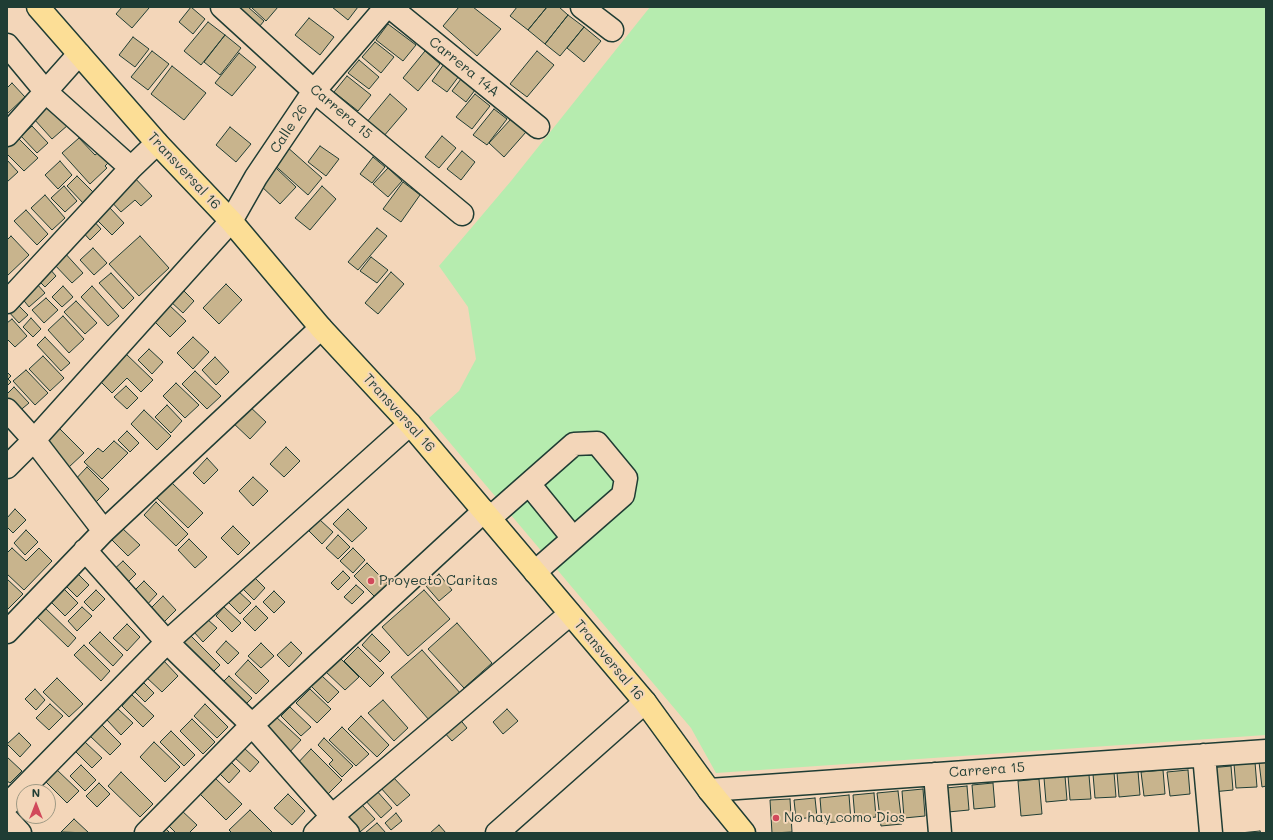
<!DOCTYPE html>
<html>
<head>
<meta charset="utf-8">
<style>
  body { margin:0 }
  #map { position:relative; width:1273px; height:840px; overflow:hidden; background:#f3d6b9; font-family:Mali,sans-serif }
  canvas { display:block }
  .frame { position:absolute; inset:0; border:8px solid #1f3d34; pointer-events:none }
  .north { position:absolute; left:16px; top:784px; width:40px; height:40px; box-sizing:border-box; background:#f3d6b9; border:1px solid #9e9984; border-radius:50%; rotate:0deg; font-size:11px; font-weight:700; line-height:16px; text-align:center; color:#1f3d34 }
  .north::after { content:''; display:block; margin:auto; width:14px; height:18px; background:#d1495b; clip-path:polygon(50% 0,100% 100%,50% 72%,0 100%) }
</style>
</head>
<body>
<div id="map">
<canvas width="1273" height="840"></canvas>
<div class="frame"></div>
<div class="north">N</div>
</div>
<script>
const context = document.querySelector('canvas').getContext('2d');
context.lineJoin = 'round';
function fill(path, color) { context.fillStyle = color; context.fill(path, 'evenodd'); }
const toPath = rows => new Path2D(rows.map(r => 'M' + r).join(''));
function strokePath(path, color, width, dash) { context.strokeStyle = color; context.lineWidth = width; context.lineCap = dash ? 'butt' : 'round'; context.setLineDash(dash || []); context.stroke(path); }
function drawText(font, color, halo, rows, align = 'center') {
  context.font = font + ' Mali,sans-serif'; context.lineWidth = 4; context.setLineDash([]); context.textBaseline = 'middle'; context.strokeStyle = halo; context.fillStyle = color; for (const [text, x, y, turn = 0] of rows) {
    context.save(); context.translate(x, y); context.rotate((+turn || 0) * Math.PI / 180); context.textAlign = isNaN(turn) ? turn : align; if (halo) context.strokeText(text, 0, 0); context.fillText(text, 0, 0); context.restore();
  }
}
fill(toPath([
  [650,7,1266,7,1266,735,716,773,691,728,429,418,459,391,476,359,468,307,439,266,511,181]
]), '#b6ecaf');
const building = toPath([
  [122,7,148,7,149,8,132,28,116,14,122,7],
  [191,7,205,19,193,34,179,22,191,7],
  [224,7,248,7,264,21,254,33,224,7],
  [251,7,278,7,266,21,251,7],
  [332,7,358,7,348,20,332,7],
  [459,7,473,7,501,29,477,56,443,26,459,7],
  [517,7,547,7,528,30,510,16,517,7],
  [547,7,559,7,568,15,545,44,528,30,547,7],
  [568,15,584,27,560,56,545,44,568,15],
  [309,18,334,37,320,55,295,35,309,18],
  [208,22,225,35,201,65,184,51,208,22],
  [388,24,416,45,403,61,376,40,388,24],
  [584,27,601,41,584,62,567,48,584,27],
  [225,35,241,48,220,75,204,62,225,35],
  [133,37,149,49,135,67,119,55,133,37],
  [375,42,394,57,381,73,362,57,375,42],
  [152,51,169,64,148,90,131,77,152,51],
  [425,51,440,64,418,91,403,78,425,51],
  [537,51,554,65,527,97,510,84,537,51],
  [239,53,256,67,232,96,215,83,239,53],
  [359,60,379,77,369,89,348,73,359,60],
  [444,64,459,76,447,92,432,81,444,64],
  [172,66,206,93,184,120,151,94,172,66],
  [347,76,371,95,358,111,334,92,347,76],
  [461,79,475,90,466,102,452,91,461,79],
  [12,83,25,97,7,114,7,88,12,83],
  [390,94,407,109,383,137,366,123,390,94],
  [475,94,490,106,472,129,456,117,475,94],
  [49,105,68,125,52,139,34,119,49,105],
  [494,109,507,119,487,145,473,135,494,109],
  [511,119,526,132,504,157,489,143,511,119],
  [32,126,48,143,37,153,21,136,32,126],
  [230,127,251,144,236,162,216,145,230,127],
  [442,136,456,148,439,168,425,157,442,136],
  [18,138,38,158,24,171,7,154,7,148,18,138],
  [79,138,95,155,104,148,113,158,105,166,107,168,90,184,62,153,79,138],
  [286,146,322,178,308,195,271,162,286,146],
  [320,146,339,159,326,176,308,162,320,146],
  [462,151,475,162,461,180,447,169,462,151],
  [373,157,385,167,372,183,360,174,373,157],
  [7,160,18,172,7,182,7,160],
  [60,161,72,175,58,189,45,175,60,161],
  [275,167,296,187,280,204,259,184,275,167],
  [388,168,402,181,388,197,373,184,388,168],
  [131,174,152,196,141,206,135,200,121,212,107,197,131,174],
  [77,176,94,193,83,203,67,186,77,176],
  [403,182,420,195,401,222,383,209,403,182],
  [64,186,77,201,65,212,51,198,64,186],
  [322,186,336,199,310,230,295,218,322,186],
  [45,195,65,218,52,230,31,208,45,195],
  [110,208,124,223,112,235,97,220,110,208],
  [26,210,48,234,37,245,14,221,26,210],
  [92,219,101,229,90,240,80,229,92,219],
  [377,228,387,236,358,270,348,262,377,228],
  [11,236,29,255,7,276,7,240,11,236],
  [140,236,169,268,139,296,109,264,140,236],
  [93,248,107,263,94,275,80,260,93,248],
  [63,251,83,273,72,283,52,262,63,251],
  [371,257,388,270,377,283,360,271,371,257],
  [48,267,56,276,45,287,36,278,48,267],
  [391,272,404,284,378,314,365,303,391,272],
  [111,273,134,298,123,309,99,283,111,273],
  [36,283,45,293,29,307,21,297,36,283],
  [226,284,242,300,219,324,203,308,226,284],
  [63,286,73,297,62,307,52,297,63,286],
  [92,286,119,316,108,326,81,297,92,286],
  [182,289,194,301,183,313,170,301,182,289],
  [46,298,58,310,44,323,32,310,46,298],
  [76,301,97,323,85,334,64,312,76,301],
  [16,303,28,315,19,323,7,310,16,303],
  [169,305,186,321,170,337,154,321,169,305],
  [63,316,84,339,69,353,48,330,63,316],
  [31,318,41,329,33,337,23,327,31,318],
  [12,319,27,336,15,347,7,339,7,323,12,319],
  [45,337,70,363,61,371,37,345,45,337],
  [193,337,209,352,193,369,177,353,193,337],
  [149,349,163,362,152,374,138,360,149,349],
  [124,352,153,380,141,392,127,378,112,393,98,379,124,352],
  [43,356,64,378,50,391,29,369,43,356],
  [215,357,229,372,216,385,202,370,215,357],
  [26,370,48,393,35,405,13,381,26,370],
  [195,371,221,396,207,409,182,384,195,371],
  [7,372,11,376,8,379,11,382,7,386,7,372],
  [176,383,199,405,185,418,163,396,176,383],
  [126,386,138,398,127,409,114,397,126,386],
  [14,387,29,403,17,413,7,403,7,394,14,387],
  [247,404,266,422,250,439,231,421,247,404],
  [167,405,182,421,171,433,155,417,167,405],
  [144,410,171,436,157,450,131,424,144,410],
  [57,426,84,453,69,467,42,441,57,426],
  [127,431,139,443,130,452,118,440,127,431],
  [114,441,128,453,102,479,84,462,98,448,103,452,114,441],
  [286,447,300,461,284,477,270,464,286,447],
  [207,458,218,470,204,484,193,473,207,458],
  [87,467,109,489,94,504,72,483,87,467],
  [253,477,268,491,253,506,239,491,253,477],
  [171,482,203,513,188,528,156,497,171,482],
  [156,502,188,534,176,546,144,515,156,502],
  [15,509,26,520,13,533,7,527,7,518,15,509],
  [348,509,367,528,352,542,333,524,348,509],
  [320,520,333,532,322,544,309,531,320,520],
  [233,526,250,543,238,555,221,538,233,526],
  [122,528,140,545,128,556,111,539,122,528],
  [26,530,38,542,25,555,14,543,26,530],
  [338,535,350,547,338,559,326,548,338,535],
  [189,539,207,557,195,568,178,550,189,539],
  [12,548,26,561,39,548,52,561,24,590,7,574,7,553,12,548],
  [353,548,365,560,353,573,340,561,353,548],
  [123,561,136,574,124,586,110,573,123,561],
  [367,563,389,585,376,598,354,576,367,563],
  [343,571,350,578,338,590,331,583,343,571],
  [249,572,265,588,254,600,237,583,249,572],
  [78,574,89,585,77,597,66,586,78,574],
  [439,574,452,590,439,601,426,586,439,574],
  [7,579,23,594,7,610,7,579],
  [144,581,157,594,144,608,130,595,144,581],
  [356,585,364,592,352,604,344,597,356,585],
  [63,588,78,603,65,616,50,601,63,588],
  [96,590,105,599,93,611,84,602,96,590],
  [237,590,251,603,240,614,227,601,237,590],
  [424,590,450,619,408,656,382,627,424,590],
  [274,591,285,602,274,613,263,602,274,591],
  [163,596,176,610,159,627,145,614,163,596],
  [43,606,76,638,68,647,35,615,43,606],
  [256,606,268,618,255,631,243,619,256,606],
  [82,607,92,616,77,631,68,621,82,607],
  [224,607,241,623,232,632,216,616,224,607],
  [207,619,217,628,203,642,194,632,207,619],
  [457,623,492,663,464,688,428,649,457,623],
  [127,624,140,637,127,651,113,638,127,624],
  [100,632,123,655,113,666,89,643,100,632],
  [189,634,220,665,210,675,179,644,189,634],
  [372,634,390,652,380,662,362,645,372,634],
  [226,641,239,653,228,664,216,652,226,641],
  [291,642,302,653,289,667,277,655,291,642],
  [261,643,274,656,261,668,248,656,261,643],
  [84,645,110,671,101,681,74,655,84,645],
  [358,647,384,673,370,687,344,661,358,647],
  [422,650,461,694,430,721,391,677,422,650],
  [339,657,359,677,345,690,325,671,339,657],
  [163,660,178,676,162,692,146,677,163,660],
  [248,660,269,681,256,694,235,674,248,660],
  [229,676,252,698,241,709,218,687,229,676],
  [322,676,339,692,328,703,311,686,322,676],
  [57,678,83,704,69,717,43,692,57,678],
  [144,683,154,693,145,702,135,692,144,683],
  [35,689,45,700,36,710,25,699,35,689],
  [310,689,331,709,317,723,296,703,310,689],
  [132,695,154,716,143,727,122,706,132,695],
  [383,700,408,728,394,741,368,713,383,700],
  [50,704,63,716,49,730,36,718,50,704],
  [205,704,228,727,217,738,194,716,205,704],
  [290,707,311,727,301,736,281,716,290,707],
  [118,709,133,723,121,735,107,720,118,709],
  [507,709,518,721,503,734,493,722,507,709],
  [275,716,301,740,287,755,261,730,275,716],
  [361,716,389,745,377,757,348,729,361,716],
  [458,717,467,728,452,741,443,731,458,717],
  [192,719,215,742,203,754,180,731,192,719],
  [102,725,121,744,110,755,90,736,102,725],
  [342,727,369,754,356,766,329,740,342,727],
  [171,731,195,755,184,766,160,742,171,731],
  [19,733,31,745,20,757,7,744,19,733],
  [324,738,353,766,342,777,329,764,333,760,318,745,324,738],
  [85,742,102,758,92,768,76,752,85,742],
  [154,742,180,767,165,782,140,757,154,742],
  [244,748,259,762,250,772,234,757,244,748],
  [311,749,342,780,325,797,294,767,311,749],
  [7,757,22,771,10,783,7,781,7,757],
  [227,758,240,771,229,783,215,769,227,758],
  [1255,762,1257,787,1236,788,1234,764,1255,762],
  [1259,762,1266,762,1266,786,1262,787,1259,762],
  [81,765,96,780,85,791,70,776,81,765],
  [1231,766,1233,790,1212,792,1210,768,1231,766],
  [56,769,79,791,67,803,45,781,56,769],
  [1163,770,1165,794,1144,796,1141,772,1163,770],
  [1188,770,1190,794,1170,796,1167,772,1188,770],
  [1138,771,1140,795,1119,797,1117,773,1138,771],
  [121,772,153,804,140,817,108,786,121,772],
  [1114,772,1116,797,1095,798,1093,774,1114,772],
  [1089,775,1091,799,1070,800,1068,776,1089,775],
  [392,776,410,795,397,806,380,787,392,776],
  [1065,776,1067,800,1046,802,1044,778,1065,776],
  [215,778,242,804,226,820,200,794,215,778],
  [1039,779,1042,814,1021,816,1018,781,1039,779],
  [39,783,47,792,30,792,39,783],
  [99,783,110,794,97,807,86,796,99,783],
  [993,783,995,807,974,809,972,785,993,783],
  [967,786,969,810,948,812,946,788,967,786],
  [923,789,925,816,904,818,902,791,923,789],
  [376,790,392,808,381,818,365,800,376,790],
  [898,791,902,824,881,826,877,793,898,791],
  [48,793,53,798,48,803,48,793],
  [874,793,876,817,855,819,853,795,874,793],
  [288,794,305,811,292,825,274,808,288,794],
  [849,795,851,821,822,823,820,798,849,795],
  [815,798,817,817,796,819,794,800,815,798],
  [790,799,792,832,772,833,770,800,790,799],
  [362,805,375,819,360,832,348,818,362,805],
  [181,810,197,825,189,833,176,833,167,824,181,810],
  [250,810,273,833,232,833,229,830,250,810],
  [396,813,402,821,391,830,385,823,396,813],
  [74,819,89,833,61,832,74,819],
  [377,823,386,833,365,833,377,823],
  [439,825,446,833,430,833,439,825],
  [166,829,170,833,162,833,166,829],
  [1260,831,1261,833,1240,833,1260,831]
]);
fill(building, '#c8b48d');
strokePath(building, '#1f3d34', 1);
const minor = toPath([
  [222,7,314,91,462,214],
  [390,7,538,127],
  [582,7,612,30],
  [7,45,46,92,131,168],
  [7,135,79,54],
  [7,302,131,168,157,143],
  [7,410,34,440,104,531],
  [7,467,34,440,231,221,256,177,314,91,386,7],
  [529,484,573,538],
  [490,518,574,444,597,443,626,478,623,495,535,572],
  [85,550,167,642,252,725,332,816,348,833],
  [7,632,104,531,321,328],
  [1204,755,1211,833],
  [935,774,940,833],
  [709,790,1266,751],
  [7,805,167,642,410,424],
  [7,819,20,833],
  [146,833,252,725,484,511],
  [315,833,332,816,570,614],
  [497,833,645,702]
]);
const major = toPath([
  [38,7,157,143,231,221,321,328,410,424,645,702,709,790,744,833]
]);
strokePath(minor, '#1f3d34', 25);
strokePath(major, '#1f3d34', 25);
strokePath(minor, '#f3d6b9', 22);
strokePath(major, '#fcde96', 22);
for (const [x, y, r, color] of [
  [371,581,4,"#d1495b"],
  [776,818,4,"#d1495b"]
]) { const dot = new Path2D(); dot.arc(x, y, r, 0, 2 * Math.PI); context.fillStyle = color; context.fill(dot); strokePath(dot, '#f3d6b9', 1.5); }
drawText('14px', '#1f3d34', '#f3d6b9', [
  ["Carrera 14A",464,67,39],
  ["Carrera 15",341,112,40],
  ["Calle 26",289,129,-56],
  ["Transversal 16",184,171,47],
  ["Transversal 16",399,413,48],
  ["Transversal 16",609,660,50],
  ["Carrera 15",987,770,-4]
]);
drawText('14px', '#1f3d34', '#f3d6b9', [
  ["Proyecto Caritas",379,581],
  ["No hay como Dios",784,818]
], 'left');
</script>
</body>
</html>
